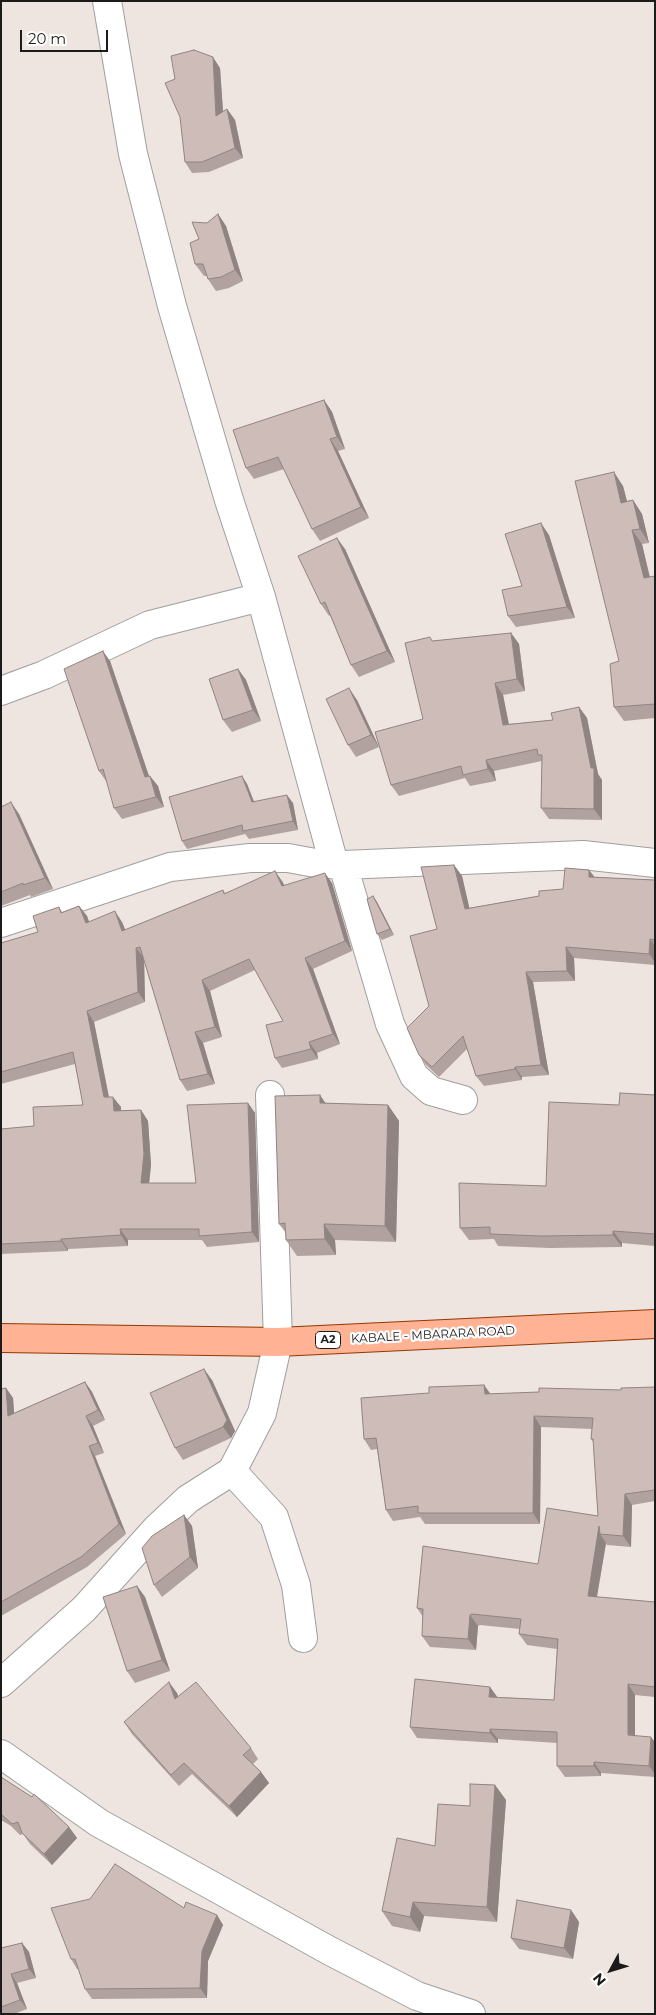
<!DOCTYPE html>
<html>
<head>
<meta charset="utf-8">
<style>
  body { margin:0 }
  #map { position:relative; width:656px; height:2015px; overflow:hidden; background:#eee5e0; font-family:Montserrat,sans-serif }
  canvas { display:block }
  .frame { position:absolute; inset:0; border:2px solid #1b1b1b; pointer-events:none }
  .north { position:absolute; left:586px; top:1945px; width:50px; height:50px; -webkit-text-stroke:4px #fff; paint-order:stroke; rotate:231deg; font-size:14px; font-weight:700; line-height:20px; text-align:center; color:#1b1b1b }
  .north::after { content:''; display:block; margin:auto; width:18px; height:22px; background:#1b1b1b; clip-path:polygon(50% 0,100% 100%,50% 72%,0 100%) }
  .scale { position:absolute; left:20px; top:30px; width:88px; height:22px; box-sizing:border-box; border:2px solid #1b1b1b; border-top:0; padding-left:6px; font-size:15px; line-height:18px; white-space:nowrap; color:#1b1b1b; -webkit-text-stroke:4px #fff; paint-order:stroke }
</style>
</head>
<body>
<div id="map">
<canvas width="656" height="2015"></canvas>
<div class="frame"></div>
<div class="north">N</div>
<div class="scale">20 m</div>
</div>
<script>
const context = document.querySelector('canvas').getContext('2d');
context.lineJoin = 'round';
const toPath = rows => new Path2D(rows.map(r => 'M' + r).join(''));
function strokePath(path, color, width, dash) { context.strokeStyle = color; context.lineWidth = width; context.lineCap = dash ? 'butt' : 'round'; context.setLineDash(dash || []); context.stroke(path); }
function fill(path, color) { context.fillStyle = color; context.fill(path, 'evenodd'); }
function drawText(font, color, halo, rows, align = 'center') {
  context.font = font + ' Montserrat,sans-serif'; context.lineWidth = 4.5; context.setLineDash([]); context.textBaseline = 'middle'; context.strokeStyle = halo; context.fillStyle = color; for (const [text, x, y, turn = 0] of rows) {
    context.save(); context.translate(x, y); context.rotate((+turn || 0) * Math.PI / 180); context.textAlign = isNaN(turn) ? turn : align; if (halo) context.strokeText(text, 0, 0); context.fillText(text, 0, 0); context.restore();
  }
}
const minor = toPath([
  [107,1,133,154,172,306,229,500,261,597,334,864],
  [1,691,44,675,150,625,261,597],
  [343,865,390,1024,414,1076,431,1091,463,1100],
  [1,923,170,867,250,858,288,858,315,863,343,865,583,855,655,863],
  [232,1471,274,1517,296,1585,303,1638],
  [1,1683,84,1609,156,1529,188,1499,232,1471,262,1413,278,1342,270,1095],
  [1,1754,99,1823,330,1951,417,1996,471,2014]
]);
const major = toPath([
  [1,1338,278,1342,655,1324]
]);
strokePath(minor, '#9f9f9f', 30);
strokePath(major, '#933800', 30);
strokePath(minor, '#fff', 28);
strokePath(major, '#ffb294', 28);
fill(toPath([
  [220,68,223,112,227,109,235,120,243,158,209,172,192,173,185,162],
  [218,214,226,226,243,281,229,288,216,291,208,279,207,276,204,276,195,264,199,239,207,223],
  [324,400,332,412,345,449,338,451,369,518,320,541,312,529,284,469,254,479,246,468],
  [623,486,627,501,633,500,642,514,649,543,642,544,650,577,655,576,655,718,624,721,614,707,619,661],
  [549,535,575,618,516,627,508,616,522,586],
  [345,549,395,662,359,677,351,665,330,615,329,616,321,604],
  [511,633,519,644,525,691,503,695,509,724,553,720,579,707,587,718,598,774,602,780,602,820,549,819,541,808,542,761,494,771,496,781,470,786,465,778,399,796,391,785,423,719,434,641],
  [110,661,149,776,158,786,164,807,122,819,114,808,107,781,106,781,99,771],
  [238,669,246,680,261,721,232,732,223,720],
  [357,700,379,747,356,757,348,745],
  [242,776,247,784,254,801,293,803,298,830,249,839,245,834,187,849,182,841],
  [1,807,19,814,53,889,31,897,30,895,1,906],
  [454,865,462,876,469,908,539,896,563,889,594,877,655,880,655,965,574,958,575,981,533,982,549,1075,522,1077,522,1080,484,1086,476,1076,467,1049,439,1077,426,1065,419,1055,429,1006,437,929],
  [282,881,285,886,332,883,352,951,313,969,340,1044,317,1053,318,1059,282,1068,275,1058,283,1021,255,970,210,991,222,1037,203,1043,215,1084,187,1091,180,1080,144,959,145,1002,94,1022,109,1097,121,1107,121,1111,141,1110,148,1121,151,1165,149,1183,196,1183,248,1103,255,1113,259,1242,207,1247,202,1240,128,1240,128,1246,68,1249,68,1251,1,1254,1,1129,34,1126,83,1105,75,1064,1,1084,1,943,38,932,59,907,62,912,79,906,87,916,89,922,122,922,125,930,223,890,225,893],
  [373,896,377,902,394,935,382,940,377,934],
  [655,1095,655,1246,622,1243,622,1247,550,1248,498,1246,494,1239,469,1240,460,1228,546,1186,619,1105],
  [326,1103,388,1105,399,1121,396,1242,335,1240,336,1255,297,1256,286,1240,286,1233,279,1224],
  [212,1380,235,1431,231,1438,183,1460,175,1448],
  [85,1382,92,1392,105,1420,93,1426,104,1453,95,1456,126,1534,87,1567,1,1616,1,1389,6,1388,13,1398,14,1413],
  [484,1385,490,1394,621,1390,655,1387,655,1501,632,1505,631,1547,607,1545,606,1543,597,1597,655,1602,655,1697,635,1695,635,1736,655,1742,655,1777,601,1773,601,1776,565,1777,557,1766,557,1743,498,1739,498,1743,417,1738,410,1727,490,1687,497,1697,554,1700,557,1649,527,1645,519,1634,520,1629,480,1625,478,1626,476,1650,430,1647,422,1636,423,1617,417,1608,538,1564,598,1516,594,1443,591,1439,592,1429,541,1427,540,1524,425,1524,420,1517,393,1521,386,1510,377,1449,371,1450,364,1439,429,1393],
  [184,1515,192,1526,198,1568,162,1597,154,1585],
  [137,1586,145,1597,170,1671,135,1683,127,1671],
  [177,1693,178,1696,251,1748,258,1759,253,1764,261,1772,269,1783,237,1817,192,1774,179,1786,132,1734,124,1722],
  [1,1777,69,1827,77,1838,52,1865,30,1844,23,1834,20,1835,11,1826,1,1820],
  [495,1785,506,1800,497,1922,424,1916,420,1932,392,1926,382,1911,470,1806],
  [184,1908,217,1915,223,1925,208,1961,207,1998,92,1999,85,1989,78,1969,77,1969,71,1959],
  [571,1910,579,1922,573,1959,519,1949,511,1938],
  [22,1943,29,1952,36,1978,17,1983,27,2009,14,2014,1,2014,1,1948]
]), '#b1a29f');
fill(toPath([
  [213,57,220,68,224,126,216,116],
  [227,109,235,120,243,158,235,148],
  [218,214,226,226,243,281,235,270],
  [324,400,332,412,345,449,337,437],
  [330,439,338,451,369,518,361,507],
  [614,472,623,486,631,517,621,503],
  [633,500,642,514,649,543,640,529],
  [541,523,549,535,575,618,567,607],
  [632,530,642,544,653,592,644,578],
  [337,538,345,549,395,662,387,651],
  [511,633,519,644,525,691,517,679],
  [103,651,110,661,153,788,145,777],
  [238,669,246,680,261,721,253,710],
  [495,683,503,695,511,736,503,725],
  [349,688,357,700,379,747,371,735],
  [579,707,587,718,598,774,602,780,602,820,594,809,591,768],
  [486,760,494,771,496,781,488,769],
  [150,776,158,786,164,807,156,797],
  [242,776,247,784,257,810,252,802],
  [287,795,293,803,298,830,293,821],
  [11,802,19,814,53,889,45,878],
  [454,865,462,876,472,919,465,909],
  [589,870,597,880,589,877],
  [275,871,282,881,290,897,282,886],
  [325,873,332,883,352,951,345,941],
  [373,896,377,902,394,935,390,929],
  [79,906,87,916,93,933,86,923],
  [115,911,122,922,130,941,122,931],
  [650,939,655,946,655,962,649,954],
  [566,947,574,958,575,981,567,971],
  [136,948,144,958,145,1002,138,992],
  [305,958,313,969,340,1044,333,1034],
  [526,972,533,982,549,1075,541,1065],
  [202,980,210,991,222,1037,215,1027],
  [87,1011,94,1022,111,1108,104,1097],
  [195,1032,203,1043,215,1084,208,1074],
  [309,1042,317,1053,318,1059,311,1049],
  [515,1067,522,1077,522,1080,515,1069],
  [320,1095,331,1111,320,1103],
  [113,1097,121,1107,121,1122,114,1111],
  [248,1103,255,1113,259,1242,252,1232],
  [388,1105,399,1121,396,1242,385,1226],
  [141,1110,148,1121,151,1165,148,1194,141,1183],
  [324,1224,335,1240,336,1255,325,1239],
  [120,1229,128,1240,128,1246,121,1235],
  [613,1231,622,1243,622,1247,613,1235],
  [61,1239,68,1249,68,1251,61,1241],
  [204,1369,212,1380,235,1431,231,1438,223,1427],
  [85,1382,92,1392,105,1420,98,1410],
  [484,1385,492,1396,485,1394],
  [6,1388,13,1398,15,1426,8,1416],
  [86,1416,93,1426,104,1453,98,1443],
  [534,1416,541,1427,540,1524,533,1513],
  [89,1446,95,1456,126,1534,119,1524],
  [625,1494,632,1505,631,1547,623,1536],
  [184,1515,192,1526,198,1568,190,1557],
  [599,1526,600,1534,606,1543,595,1607,588,1596],
  [137,1586,145,1597,170,1671,162,1660],
  [470,1615,478,1626,476,1650,468,1639],
  [169,1682,177,1693,183,1710,175,1699],
  [628,1684,635,1695,635,1746,628,1735],
  [490,1687,498,1698,489,1697],
  [490,1729,498,1739,498,1743,490,1733],
  [651,1737,655,1742,655,1774,649,1766],
  [594,1762,601,1773,601,1776,594,1766],
  [261,1772,269,1783,237,1817,229,1806],
  [495,1785,506,1800,497,1922,487,1907],
  [69,1827,77,1838,52,1865,44,1854],
  [413,1902,424,1916,420,1932,410,1917],
  [571,1910,579,1922,573,1959,564,1948],
  [217,1915,223,1925,208,1961,207,1998,200,1988,202,1951],
  [22,1943,29,1952,36,1978,29,1969],
  [11,1974,17,1983,27,2009,20,2000]
]), '#908482');
const building = toPath([
  [194,50,213,57,216,116,227,109,235,148,202,162,185,162,180,117,165,83,175,79,171,56,194,50],
  [218,214,235,270,221,277,208,279,203,264,195,264,190,243,199,239,192,222,207,223,218,214],
  [324,400,337,437,330,439,361,507,312,529,278,457,246,468,233,430,324,400],
  [614,472,621,503,633,500,640,529,632,530,644,578,655,576,655,704,614,707,610,664,619,661,575,481,614,472],
  [541,523,567,607,508,616,502,590,522,586,505,534,541,523],
  [337,538,387,651,351,665,325,602,321,604,298,556,337,538],
  [511,633,517,679,495,683,503,725,553,720,551,713,579,707,591,768,594,768,594,809,541,808,542,755,538,755,537,749,486,760,488,769,463,775,461,766,391,785,375,732,423,719,405,643,430,637,432,641,511,633],
  [103,651,145,777,150,776,156,797,114,808,103,769,99,771,64,669,103,651],
  [238,669,253,710,223,720,209,679,238,669],
  [349,688,371,735,348,745,326,699,349,688],
  [242,776,252,802,287,795,293,821,243,831,242,825,182,841,169,797,242,776],
  [11,802,45,878,23,885,23,883,1,892,1,807,11,802],
  [454,865,465,909,539,896,539,891,563,889,565,868,589,870,589,877,655,880,655,940,650,939,649,954,566,947,567,971,526,972,541,1065,515,1067,515,1069,476,1076,463,1036,432,1067,419,1055,407,1028,429,1006,410,936,437,929,421,867,454,865],
  [275,871,282,886,325,873,345,941,305,958,333,1034,309,1042,311,1049,275,1058,266,1025,283,1021,249,959,202,980,215,1027,195,1032,208,1074,180,1080,140,947,136,948,138,992,87,1011,104,1097,113,1097,114,1111,141,1110,144,1154,141,1183,196,1183,187,1105,248,1103,252,1232,199,1236,199,1229,120,1229,121,1235,61,1239,61,1241,1,1244,1,1129,34,1126,33,1107,83,1105,73,1052,1,1072,1,943,38,932,33,916,59,907,61,913,79,906,86,923,115,911,122,931,223,890,224,894,275,871],
  [373,896,390,929,377,934,367,899,373,896],
  [620,1093,655,1095,655,1234,613,1231,613,1235,541,1236,490,1234,490,1227,460,1228,459,1183,546,1186,549,1102,619,1105,620,1093],
  [320,1095,320,1103,388,1105,385,1226,324,1224,325,1239,286,1240,285,1223,279,1224,275,1096,320,1095],
  [204,1369,227,1420,223,1427,175,1448,150,1393,204,1369],
  [85,1382,98,1410,86,1416,98,1443,89,1446,119,1524,81,1557,1,1602,1,1389,6,1388,8,1416,85,1382],
  [484,1385,485,1394,539,1392,539,1388,621,1390,621,1388,655,1387,655,1490,625,1494,623,1536,600,1534,599,1526,588,1596,655,1602,655,1687,628,1684,628,1735,651,1737,649,1766,594,1762,594,1766,557,1766,557,1732,490,1729,490,1733,410,1727,415,1679,490,1687,489,1697,554,1700,558,1639,519,1634,521,1619,472,1614,470,1615,468,1639,422,1636,423,1609,417,1608,423,1546,538,1564,547,1508,598,1516,593,1439,591,1439,593,1418,534,1416,533,1513,418,1513,418,1506,386,1510,376,1438,364,1439,361,1398,429,1393,429,1387,484,1385],
  [184,1515,190,1557,154,1585,142,1548,152,1536,184,1515],
  [137,1586,162,1660,127,1671,103,1597,137,1586],
  [169,1682,175,1699,196,1682,251,1748,243,1755,261,1772,229,1806,184,1763,171,1775,124,1722,169,1682],
  [1,1777,32,1797,34,1794,69,1827,44,1854,22,1833,18,1822,12,1824,1,1814,1,1777],
  [470,1784,495,1785,487,1907,413,1902,410,1917,382,1911,397,1838,435,1846,438,1804,470,1806,470,1784],
  [115,1864,184,1908,186,1902,217,1915,202,1951,200,1988,85,1989,75,1959,71,1959,51,1908,90,1899,115,1864],
  [517,1900,571,1910,564,1948,511,1938,517,1900],
  [22,1943,29,1969,11,1974,20,2000,1,2007,1,1948,22,1943]
]);
fill(building, '#cebcb9');
strokePath(building, '#908482', 1);
for (const [x, y, w] of [
  [328,1340,25]
]) { const box = new Path2D(); box.roundRect(x - w / 2, y - 8.5, w, 17, 4); context.fillStyle = '#fff'; context.fill(box); strokePath(box, '#1b1b1b', 1); }
drawText('bold 11px', '#1b1b1b', null, [
  ["A2",328,1340]
]);
drawText('12px', '#1b1b1b', '#fff', [
  ["KABALE - MBARARA ROAD",433,1335,-3]
]);
</script>
</body>
</html>
